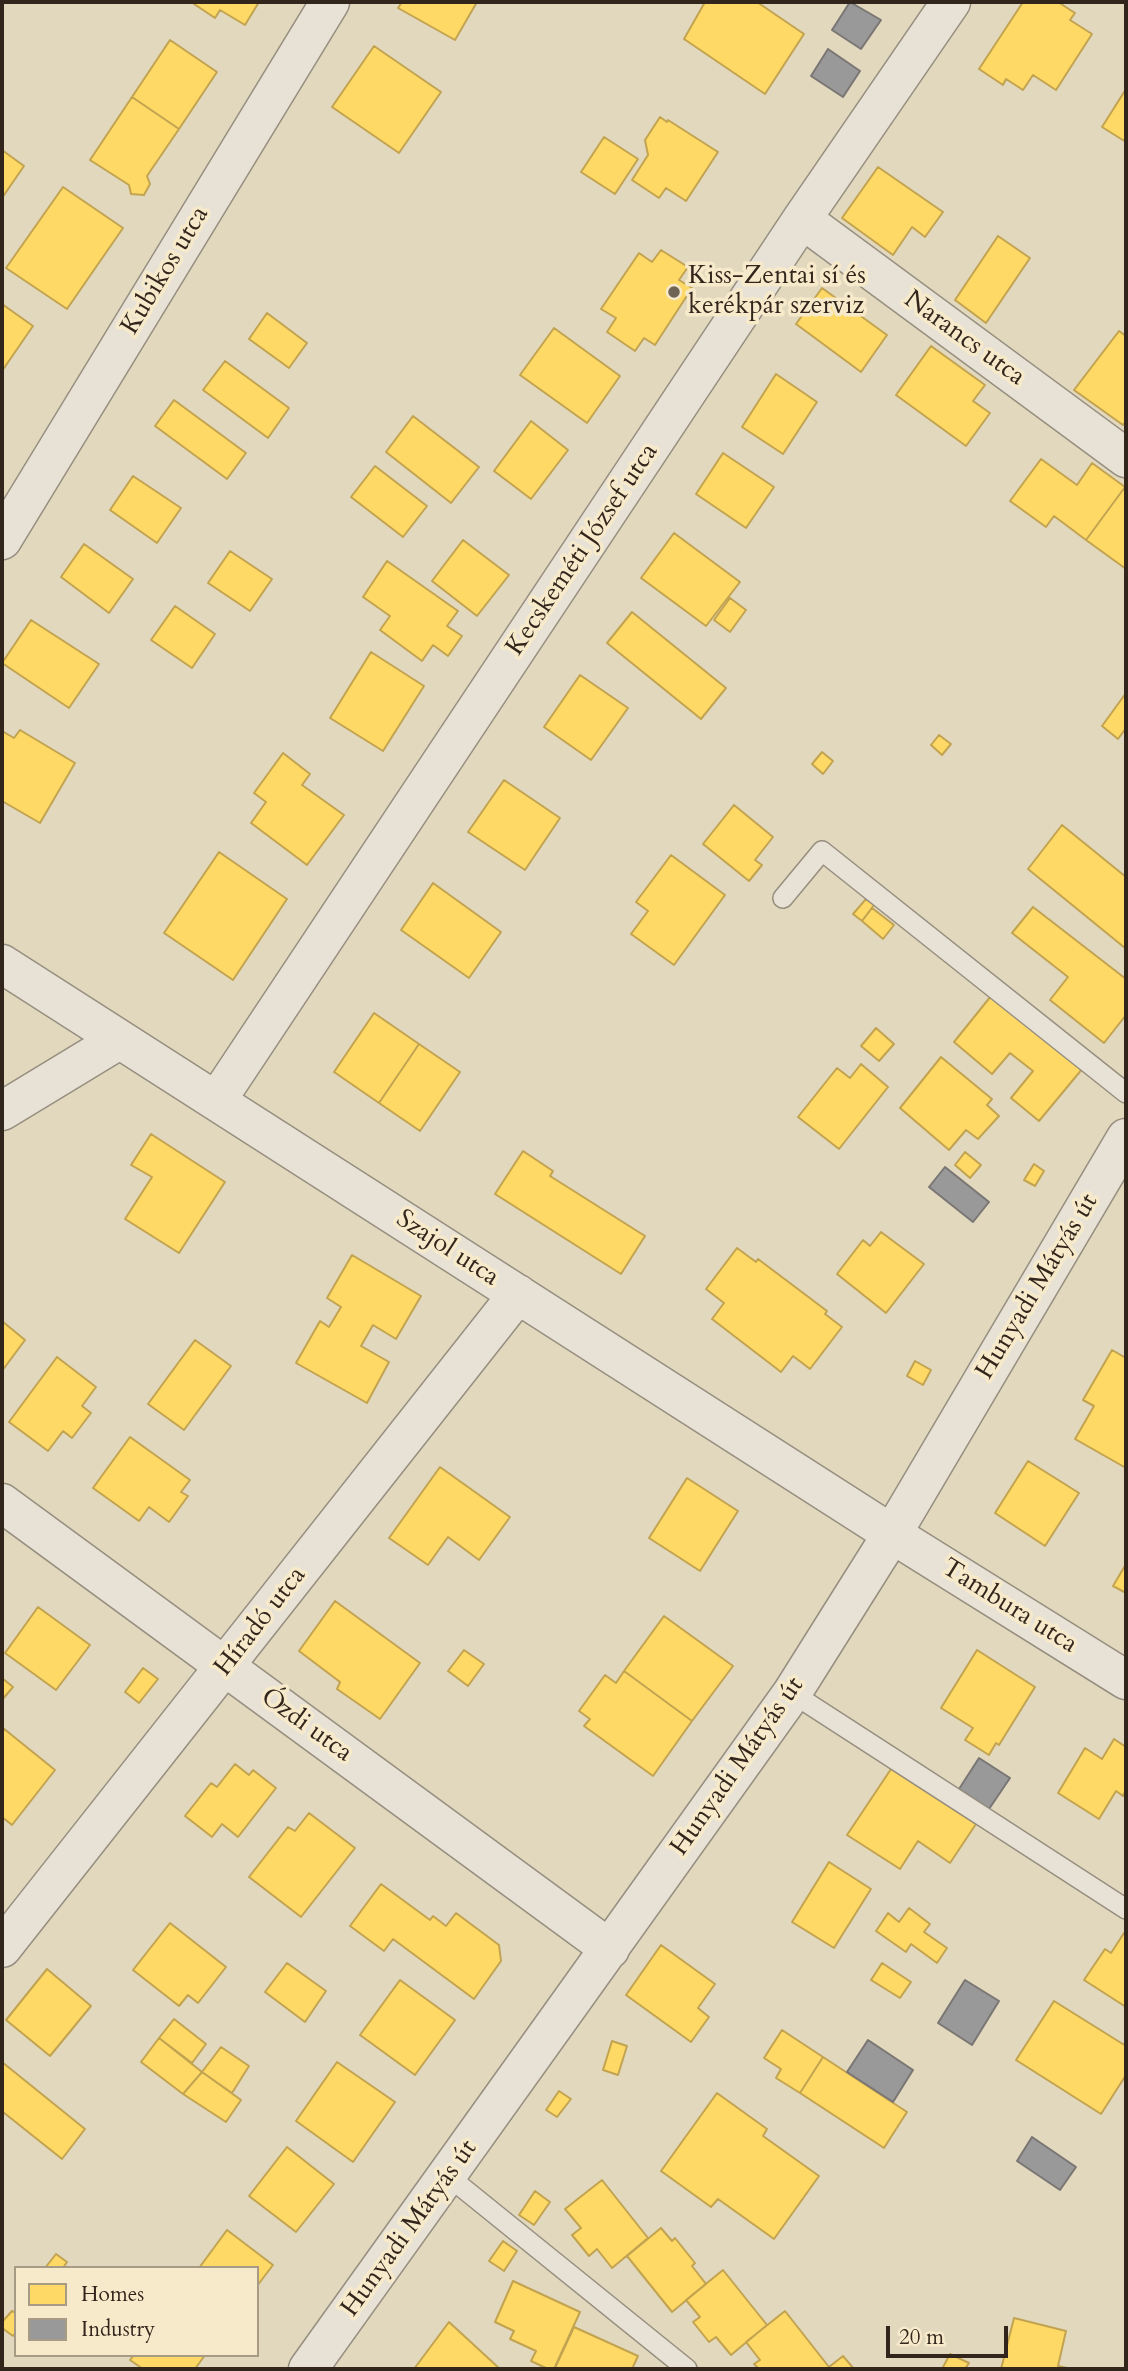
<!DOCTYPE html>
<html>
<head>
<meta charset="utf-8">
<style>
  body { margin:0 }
  #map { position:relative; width:1128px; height:2371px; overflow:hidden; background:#e2d8be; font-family:Cardo,serif }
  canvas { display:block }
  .frame { position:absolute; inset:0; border:4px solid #32251c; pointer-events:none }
  .legend { position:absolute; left:14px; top:2266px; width:245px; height:91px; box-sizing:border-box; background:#f6eacb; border:2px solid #a89b85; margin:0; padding:9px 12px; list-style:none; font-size:21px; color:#32251c }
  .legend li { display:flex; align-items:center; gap:14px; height:35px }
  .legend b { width:35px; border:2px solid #a89b85 }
  .scale { position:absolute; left:886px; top:2326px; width:122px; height:32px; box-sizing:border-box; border:4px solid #32251c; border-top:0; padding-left:9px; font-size:21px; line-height:24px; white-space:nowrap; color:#32251c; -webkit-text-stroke:5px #f6eacb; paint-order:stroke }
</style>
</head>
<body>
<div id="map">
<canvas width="1128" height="2371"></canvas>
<div class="frame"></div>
<ul class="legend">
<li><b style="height:19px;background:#ffd966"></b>Homes</li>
<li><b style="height:19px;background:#999"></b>Industry</li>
</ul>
<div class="scale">20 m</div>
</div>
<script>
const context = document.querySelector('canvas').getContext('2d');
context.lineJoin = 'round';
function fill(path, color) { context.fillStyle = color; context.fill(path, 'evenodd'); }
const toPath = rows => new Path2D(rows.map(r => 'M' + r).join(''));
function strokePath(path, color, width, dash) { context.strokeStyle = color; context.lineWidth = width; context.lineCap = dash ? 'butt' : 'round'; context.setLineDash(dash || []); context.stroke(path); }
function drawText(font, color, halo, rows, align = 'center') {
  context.font = font + ' Cardo,serif'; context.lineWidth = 7; context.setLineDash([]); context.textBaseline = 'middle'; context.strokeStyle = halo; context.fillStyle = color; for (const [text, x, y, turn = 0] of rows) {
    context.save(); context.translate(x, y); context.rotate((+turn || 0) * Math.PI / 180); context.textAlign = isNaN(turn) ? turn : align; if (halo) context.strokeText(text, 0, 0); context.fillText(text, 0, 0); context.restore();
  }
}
const homes = toPath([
  [191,2,259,2,245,25,220,10,215,18,191,2],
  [402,2,477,2,455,40,398,8,402,2],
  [705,2,757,2,804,34,765,94,684,39,705,2],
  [1023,2,1058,2,1075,13,1070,20,1092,34,1056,90,1033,75,1023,90,1006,79,1003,85,979,69,1023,2],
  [170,40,217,72,179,129,132,97,170,40],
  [374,46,441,92,399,153,332,107,374,46],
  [1126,89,1126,142,1102,127,1126,89],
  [132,97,179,129,147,176,150,184,144,195,131,194,129,185,90,160,132,97],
  [660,117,667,122,668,120,718,152,686,201,666,188,659,198,632,180,648,155,645,140,660,117],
  [604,137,638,159,615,194,581,172,604,137],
  [2,150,24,166,2,198,2,150],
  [878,167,943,212,925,237,912,227,893,255,842,218,878,167],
  [63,187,123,228,67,309,6,268,63,187],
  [998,236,1030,258,986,323,955,300,998,236],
  [661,250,688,267,679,280,692,288,655,345,644,338,635,351,607,332,616,318,601,309,639,253,652,262,661,250],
  [822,288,887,335,861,372,796,324,822,288],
  [2,304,33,326,2,371,2,304],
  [267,313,307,343,289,368,249,339,267,313],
  [554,328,620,376,587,423,520,375,554,328],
  [1119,331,1126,336,1126,421,1123,425,1074,390,1119,331],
  [931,346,985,385,973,401,990,413,966,446,896,395,931,346],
  [225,361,289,408,268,438,203,390,225,361],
  [776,374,817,402,783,454,742,427,776,374],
  [174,400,246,453,227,479,155,426,174,400],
  [413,416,479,467,451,503,386,452,413,416],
  [531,421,568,450,531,499,494,471,531,421],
  [723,453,774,487,746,528,696,494,723,453],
  [1041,459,1077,485,1092,463,1125,487,1086,540,1054,516,1046,527,1010,501,1041,459],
  [375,466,427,506,403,537,351,497,375,466],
  [133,476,181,508,157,543,110,510,133,476],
  [1125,487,1126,489,1126,569,1086,540,1125,487],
  [674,533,740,582,706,626,641,578,674,533],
  [463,540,509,575,477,616,432,581,463,540],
  [84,544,133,579,109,613,61,577,84,544],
  [230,551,272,579,250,611,208,583,230,551],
  [387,561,458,611,447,626,462,636,448,656,433,645,422,661,380,630,390,616,363,597,387,561],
  [730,598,746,610,730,632,714,620,730,598],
  [175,606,215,634,192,668,151,640,175,606],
  [632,612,726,688,701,719,607,643,632,612],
  [31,620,99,664,69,708,2,663,31,620],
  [371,652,424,686,383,751,330,718,371,652],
  [580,675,628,708,591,760,544,727,580,675],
  [1126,693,1126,728,1118,739,1102,726,1126,693],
  [20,730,75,763,40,823,2,801,2,731,14,738,20,730],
  [939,735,951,744,942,755,931,745,939,735],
  [822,752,833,761,823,774,812,764,822,752],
  [283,753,310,774,302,785,344,815,307,865,251,823,266,802,254,793,283,753],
  [504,780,560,818,525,870,468,832,504,780],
  [734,805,773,837,755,860,762,865,749,881,703,844,734,805],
  [1062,825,1126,877,1125,948,1028,869,1062,825],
  [219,852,287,899,233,980,164,933,219,852],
  [671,855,725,895,674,965,631,934,648,911,636,902,671,855],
  [433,883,501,932,469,978,401,930,433,883],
  [866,899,874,905,862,921,853,914,866,899],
  [1033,907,1126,979,1126,1015,1104,1043,1050,1000,1068,977,1012,933,1033,907],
  [872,908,894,925,883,939,862,921,872,908],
  [991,996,1083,1068,1039,1121,1011,1098,1033,1071,1010,1053,992,1074,954,1042,991,996],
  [374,1013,419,1044,379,1103,334,1072,374,1013],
  [876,1028,894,1044,879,1061,861,1046,876,1028],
  [419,1044,460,1072,420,1131,379,1103,419,1044],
  [941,1057,992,1099,987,1105,999,1116,978,1139,966,1130,949,1150,900,1108,941,1057],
  [861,1064,888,1087,839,1149,798,1117,837,1068,850,1078,861,1064],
  [151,1134,225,1182,179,1253,125,1219,152,1177,131,1165,151,1134],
  [523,1151,553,1171,550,1176,645,1236,621,1274,495,1194,523,1151],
  [965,1152,981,1165,970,1178,955,1165,965,1152],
  [1034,1164,1044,1171,1035,1186,1024,1180,1034,1164],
  [881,1232,924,1264,886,1313,837,1274,863,1240,870,1246,881,1232],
  [737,1248,756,1262,758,1259,827,1311,825,1314,842,1327,810,1369,793,1356,781,1372,712,1319,724,1303,706,1289,737,1248],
  [352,1255,421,1296,396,1339,373,1325,361,1346,389,1362,367,1403,296,1363,320,1321,329,1327,341,1307,327,1298,352,1255],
  [2,1321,25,1340,2,1371,2,1321],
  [195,1340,231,1366,184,1430,148,1404,195,1340],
  [1112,1350,1126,1358,1126,1468,1075,1439,1094,1406,1083,1400,1112,1350],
  [57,1357,96,1387,82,1406,91,1413,72,1438,63,1431,48,1451,9,1422,57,1357],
  [915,1361,931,1370,923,1385,907,1376,915,1361],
  [130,1437,190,1480,181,1492,188,1496,169,1522,149,1507,139,1521,93,1488,130,1437],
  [1028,1461,1079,1493,1045,1546,995,1513,1028,1461],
  [440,1467,510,1517,479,1560,448,1537,428,1565,389,1538,440,1467],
  [687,1478,738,1511,700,1571,649,1538,687,1478],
  [1126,1564,1126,1593,1113,1586,1126,1564],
  [335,1601,420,1663,380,1719,337,1689,340,1682,299,1651,335,1601],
  [38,1607,90,1645,56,1690,5,1653,38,1607],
  [664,1616,733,1666,692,1721,624,1671,664,1616],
  [464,1650,484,1664,468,1686,448,1671,464,1650],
  [977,1650,1035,1687,999,1745,996,1743,989,1755,965,1740,973,1728,941,1708,977,1650],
  [143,1668,158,1679,139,1703,125,1692,143,1668],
  [624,1671,692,1721,653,1776,584,1726,590,1719,579,1711,605,1675,616,1683,624,1671],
  [2,1678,13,1687,2,1700,2,1678],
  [3,1728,55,1770,12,1825,2,1817,3,1728],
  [1114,1739,1126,1747,1126,1790,1123,1796,1116,1791,1099,1819,1058,1793,1085,1748,1102,1759,1114,1739],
  [235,1764,249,1775,253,1770,276,1788,238,1837,222,1824,212,1837,185,1816,211,1783,217,1787,235,1764],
  [891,1769,976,1824,950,1863,918,1841,900,1869,847,1835,891,1769],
  [309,1813,355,1848,301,1917,249,1877,288,1827,295,1831,309,1813],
  [829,1862,871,1889,834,1948,792,1922,829,1862],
  [381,1884,430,1920,433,1916,446,1926,456,1913,499,1945,501,1961,474,1999,393,1939,384,1951,350,1926,381,1884],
  [909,1908,930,1924,924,1932,947,1948,937,1963,911,1944,906,1952,876,1931,888,1913,899,1922,909,1908],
  [170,1923,226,1967,198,2003,188,1995,179,2006,133,1970,170,1923],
  [1124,1933,1126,1935,1126,2007,1084,1980,1105,1949,1111,1953,1124,1933],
  [661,1945,715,1984,698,2008,709,2017,691,2042,626,1995,661,1945],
  [287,1963,326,1991,305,2022,265,1992,287,1963],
  [882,1963,911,1982,900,1998,871,1980,882,1963],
  [47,1969,91,2006,50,2056,6,2020,47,1969],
  [400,1980,455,2020,415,2075,360,2035,400,1980],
  [1054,2001,1126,2046,1126,2075,1101,2114,1016,2060,1054,2001],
  [174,2019,206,2044,192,2063,159,2038,174,2019],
  [782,2030,823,2057,800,2093,776,2078,781,2069,764,2058,782,2030],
  [159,2038,202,2072,183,2094,141,2062,159,2038],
  [612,2041,627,2046,618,2075,603,2070,612,2041],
  [221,2047,249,2066,232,2093,202,2072,221,2047],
  [823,2057,907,2112,884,2148,800,2093,823,2057],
  [2,2062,85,2129,62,2159,3,2112,2,2114,2,2062],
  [337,2062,395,2102,353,2162,296,2121,337,2062],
  [202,2072,241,2100,226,2122,183,2094,202,2072],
  [559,2091,571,2099,557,2117,546,2110,559,2091],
  [717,2093,767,2129,763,2136,819,2176,774,2239,718,2199,711,2207,661,2171,717,2093],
  [287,2147,334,2184,296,2232,249,2196,287,2147],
  [602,2180,648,2238,612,2268,597,2249,589,2256,572,2235,581,2228,565,2209,602,2180],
  [535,2191,550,2202,534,2225,519,2215,535,2191],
  [661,2228,672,2241,675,2238,695,2263,692,2266,706,2284,672,2312,627,2256,661,2228],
  [227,2230,273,2265,257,2286,257,2268,199,2268,227,2230],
  [503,2241,517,2251,504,2271,489,2261,503,2241],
  [56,2254,67,2262,63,2268,45,2268,56,2254],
  [723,2270,767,2325,731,2355,716,2337,709,2342,693,2322,700,2317,686,2300,723,2270],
  [513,2281,580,2312,554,2369,548,2369,531,2361,536,2351,510,2339,514,2331,495,2322,513,2281],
  [12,2311,16,2313,16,2332,13,2336,2,2328,2,2322,12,2311],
  [785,2311,829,2367,827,2369,759,2369,754,2364,760,2360,746,2342,785,2311],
  [1014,2318,1066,2331,1058,2366,1072,2369,1001,2369,1014,2318],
  [449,2322,500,2369,414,2369,449,2322],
  [574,2327,638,2356,632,2369,555,2368,574,2327],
  [950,2354,969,2363,965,2369,942,2369,950,2354],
  [134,2355,205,2355,195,2369,143,2369,130,2360,134,2355],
  [843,2356,854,2369,827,2369,829,2367,843,2356]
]);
fill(homes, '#ffd966');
strokePath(homes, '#c2a350', 2);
const industry = toPath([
  [850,2,881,20,861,49,832,30,850,2],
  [828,49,860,71,843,97,811,76,828,49],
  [945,1167,989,1202,973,1222,929,1187,945,1167],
  [979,1758,1010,1778,989,1809,959,1789,979,1758],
  [965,1980,999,2001,972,2045,938,2023,965,1980],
  [868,2040,913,2070,893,2102,847,2072,868,2040],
  [1032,2137,1076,2167,1060,2190,1017,2161,1032,2137]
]);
fill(industry, '#999');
strokePath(industry, '#7a7674', 2);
const service = toPath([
  [783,898,822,851,1126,1093],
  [792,1693,1126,1909],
  [448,2176,687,2369]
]);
const minor = toPath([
  [802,219,1126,458],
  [2,540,330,2],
  [2,964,892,1534,1126,1680],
  [217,1100,802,219,951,2],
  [2,1111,119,1040],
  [2,1503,610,1949],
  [2,1948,518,1294]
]);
const tertiary = toPath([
  [308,2369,792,1693,892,1534,1126,1138]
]);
strokePath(service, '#968e7f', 22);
strokePath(minor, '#968e7f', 41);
strokePath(tertiary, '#968e7f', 41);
strokePath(service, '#e7e2d5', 19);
strokePath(minor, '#e7e2d5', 38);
strokePath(tertiary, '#e7e2d5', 38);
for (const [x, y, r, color] of [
  [674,292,7,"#706455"]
]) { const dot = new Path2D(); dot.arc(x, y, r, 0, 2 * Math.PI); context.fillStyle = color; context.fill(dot); strokePath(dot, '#f6eacb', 2.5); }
drawText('26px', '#32251c', '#f6eacb', [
  ["Kubikos utca",166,271,-59],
  ["Narancs utca",964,339,36],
  ["Kecskeméti József utca",583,550,-56],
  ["Szajol utca",447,1249,33],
  ["Hunyadi Mátyás út",1038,1287,-59],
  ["Tambura utca",1009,1607,32],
  ["Híradó utca",261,1622,-52],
  ["Ózdi utca",306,1726,36],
  ["Hunyadi Mátyás út",738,1767,-55],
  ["Hunyadi Mátyás út",410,2229,-54]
]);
drawText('26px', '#32251c', '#f6eacb', [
  ["Kiss-Zentai sí és",688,277],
  ["kerékpár szerviz",688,307]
], 'left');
</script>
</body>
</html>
